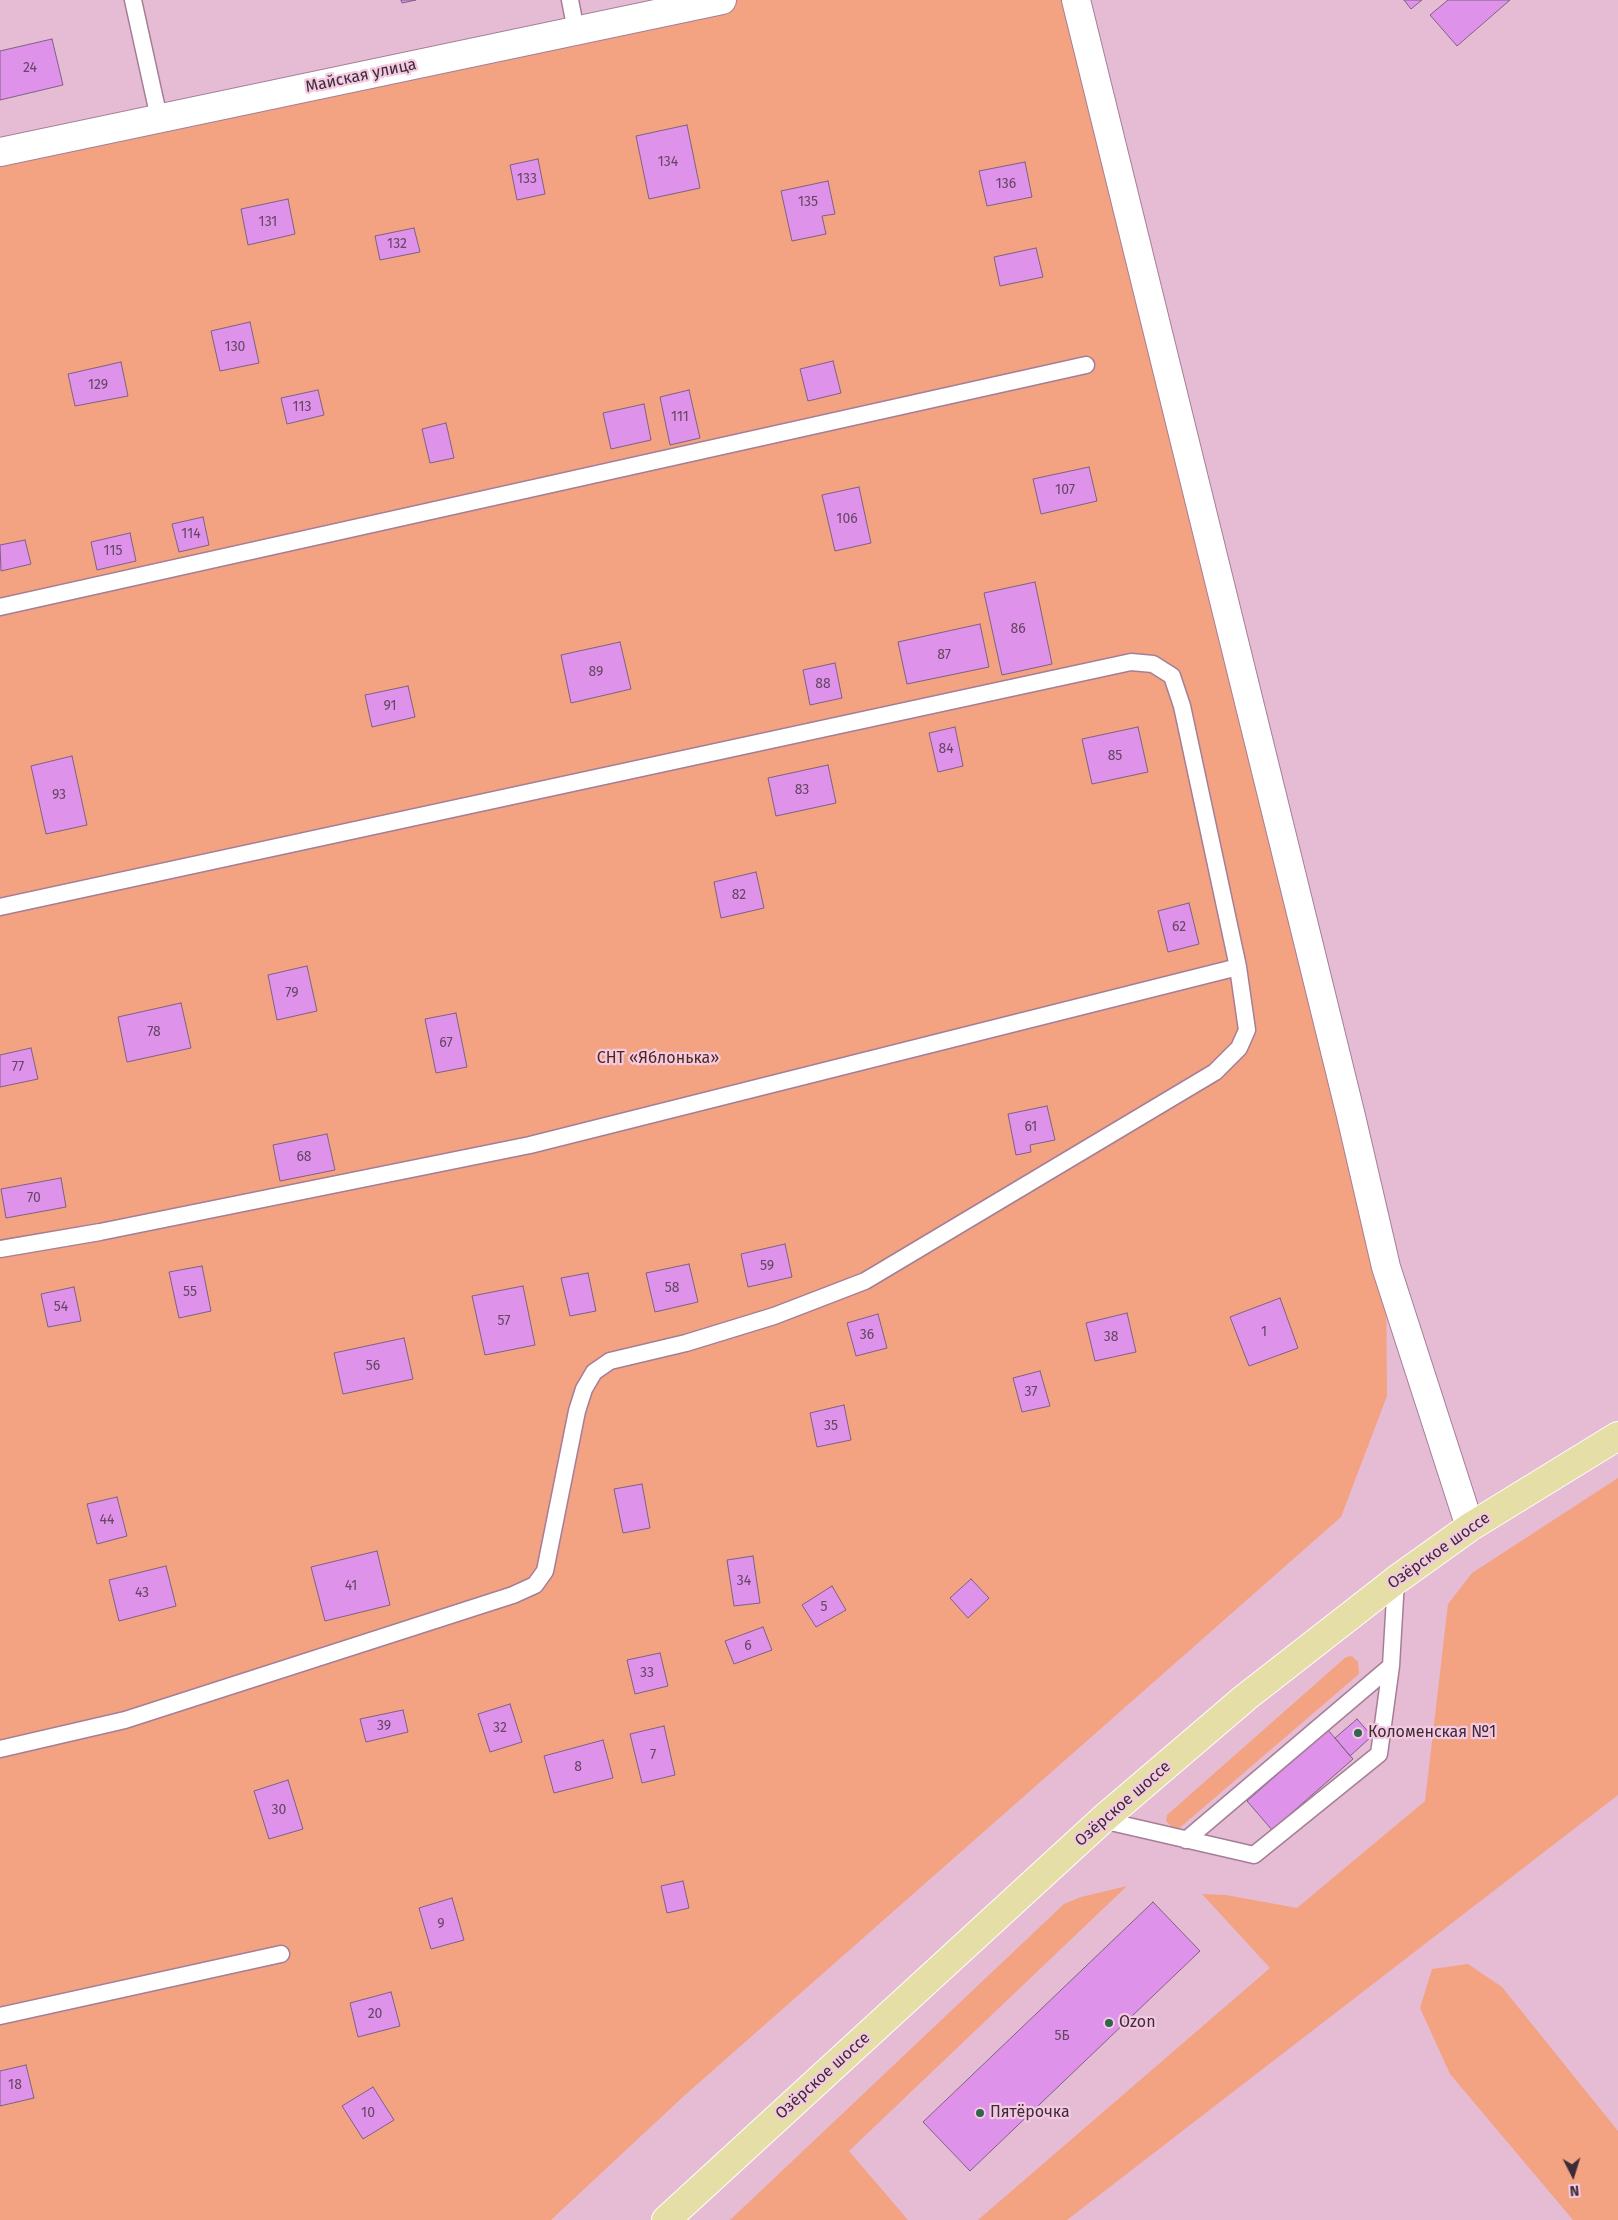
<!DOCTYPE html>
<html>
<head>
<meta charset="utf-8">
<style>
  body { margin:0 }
  #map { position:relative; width:1618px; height:2220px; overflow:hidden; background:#e6bcd5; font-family:"Fira Sans",sans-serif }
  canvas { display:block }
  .north { position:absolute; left:1548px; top:2150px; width:50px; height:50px; -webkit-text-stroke:4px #f4c9e2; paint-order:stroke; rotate:175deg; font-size:14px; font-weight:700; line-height:20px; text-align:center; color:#3d2c36 }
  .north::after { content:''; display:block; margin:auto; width:18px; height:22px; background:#3d2c36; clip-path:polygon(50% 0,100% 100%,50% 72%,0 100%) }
</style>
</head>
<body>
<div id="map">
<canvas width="1618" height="2220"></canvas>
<div class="north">N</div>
</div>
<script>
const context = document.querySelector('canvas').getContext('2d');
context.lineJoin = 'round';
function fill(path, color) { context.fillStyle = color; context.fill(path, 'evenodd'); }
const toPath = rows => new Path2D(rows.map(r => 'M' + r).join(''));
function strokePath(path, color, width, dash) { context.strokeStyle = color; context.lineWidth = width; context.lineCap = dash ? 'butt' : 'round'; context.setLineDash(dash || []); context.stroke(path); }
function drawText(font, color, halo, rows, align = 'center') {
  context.font = font + ' "Fira Sans",sans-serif'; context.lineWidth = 4.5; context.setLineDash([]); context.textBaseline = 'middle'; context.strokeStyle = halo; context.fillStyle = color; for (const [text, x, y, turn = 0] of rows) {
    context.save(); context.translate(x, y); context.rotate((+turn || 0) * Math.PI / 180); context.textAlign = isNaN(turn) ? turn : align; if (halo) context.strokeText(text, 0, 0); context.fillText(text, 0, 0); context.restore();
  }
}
fill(toPath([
  [722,0,1076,0,1386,1267,1387,1396,1341,1517,685,2095,551,2220,0,2220,0,152],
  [1618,1478,1618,1795,1067,2220,978,2220,1270,1968,1202,1894,1226,1895,1297,1908,1425,1801,1448,1604,1472,1573],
  [1352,1656,1358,1662,1359,1674,1176,1831,1166,1821,1167,1815,1346,1657],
  [1127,1886,849,2151,908,2220,730,2220,1064,1904,1081,1897],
  [1468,1964,1502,1987,1618,2131,1618,2220,1573,2220,1450,2074,1420,2008,1432,1969]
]), '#f3a282');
const building = toPath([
  [401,0,416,0,402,3,401,0],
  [1404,0,1422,0,1411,9,1404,0],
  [1448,0,1510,0,1457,46,1430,15,1448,0],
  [52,39,63,85,0,100,0,51,52,39],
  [687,125,700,188,649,199,636,136,687,125],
  [538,159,545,194,517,200,510,165,538,159],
  [1025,162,1032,197,987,206,979,171,1025,162],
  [828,181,835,214,822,216,826,234,792,241,781,191,828,181],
  [288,199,295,234,248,245,241,209,288,199],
  [414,228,420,252,380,260,375,236,414,228],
  [1036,248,1043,277,1000,286,994,257,1036,248],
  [250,322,259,363,220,371,211,331,250,322],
  [833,361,841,393,808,401,800,369,833,361],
  [121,362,128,396,75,406,68,374,121,362],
  [318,390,324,415,287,424,281,398,318,390],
  [689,390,700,438,670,445,660,397,689,390],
  [644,404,651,440,611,449,603,413,644,404],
  [446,423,454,458,430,463,422,429,446,423],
  [1089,467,1097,501,1041,514,1033,479,1089,467],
  [859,487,871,543,835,551,822,495,859,487],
  [203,517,209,545,179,552,172,524,203,517],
  [130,533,136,561,97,570,91,542,130,533],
  [25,540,31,564,1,571,0,545,25,540],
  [1035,582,1052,664,1002,675,984,593,1035,582],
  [980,624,989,667,907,684,898,642,980,624],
  [620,642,631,689,571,703,561,655,620,642],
  [835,663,842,698,810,705,803,670,835,663],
  [408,686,415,717,372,727,365,695,408,686],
  [955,727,963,766,938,772,929,733,955,727],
  [1138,727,1148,772,1092,784,1082,739,1138,727],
  [72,756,87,825,46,834,31,766,72,756],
  [828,765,836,803,776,816,768,778,828,765],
  [756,872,764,908,721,918,714,882,756,872],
  [1189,903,1199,944,1168,952,1158,911,1189,903],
  [307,966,317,1011,277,1020,268,975,307,966],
  [181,1003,191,1048,127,1062,118,1017,181,1003],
  [456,1013,467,1067,436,1073,425,1019,456,1013],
  [31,1048,38,1079,0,1087,0,1055,31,1048],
  [1047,1106,1055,1140,1030,1145,1031,1152,1016,1155,1008,1114,1047,1106],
  [327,1134,335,1170,280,1181,273,1145,327,1134],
  [61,1178,66,1207,6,1218,1,1189,61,1178],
  [785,1244,792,1277,748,1287,741,1254,785,1244],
  [689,1264,698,1302,655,1312,646,1273,689,1264],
  [202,1266,211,1311,179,1318,169,1272,202,1266],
  [588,1273,596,1311,570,1316,561,1278,588,1273],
  [523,1286,535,1345,485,1355,472,1296,523,1286],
  [74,1287,81,1321,48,1327,41,1294,74,1287],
  [1280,1298,1298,1348,1249,1366,1230,1317,1280,1298],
  [1127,1313,1136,1352,1095,1361,1086,1323,1127,1313],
  [878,1314,887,1348,856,1356,847,1323,878,1314],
  [404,1338,413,1379,343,1394,334,1353,404,1338],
  [1040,1371,1050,1406,1022,1412,1013,1378,1040,1371],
  [844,1405,851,1440,817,1447,810,1413,844,1405],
  [642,1484,650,1528,623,1533,614,1489,642,1484],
  [117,1497,127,1536,97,1544,87,1504,117,1497],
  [377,1551,390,1605,325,1621,311,1567,377,1551],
  [753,1556,760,1603,734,1606,727,1560,753,1556],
  [166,1566,176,1606,119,1621,109,1580,166,1566],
  [971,1579,989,1598,968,1618,950,1598,971,1579],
  [832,1586,846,1610,816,1627,802,1605,832,1586],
  [763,1627,772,1650,734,1664,725,1641,763,1627],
  [660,1653,668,1686,635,1694,627,1660,660,1653],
  [510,1704,522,1742,490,1752,478,1714,510,1704],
  [403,1710,408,1732,366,1742,360,1719,403,1710],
  [1357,1719,1372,1736,1350,1756,1335,1738,1357,1719],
  [664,1726,675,1775,642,1783,630,1734,664,1726],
  [1328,1730,1353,1759,1272,1830,1247,1801,1328,1730],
  [603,1740,613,1778,554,1793,544,1756,603,1740],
  [288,1780,303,1829,269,1839,254,1791,288,1780],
  [683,1881,689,1908,667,1913,661,1886,683,1881],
  [452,1898,464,1940,431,1949,419,1908,452,1898],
  [1153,1902,1200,1951,970,2171,923,2122,1153,1902],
  [391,1992,400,2026,358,2037,350,2003,391,1992],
  [26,2065,34,2098,0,2106,0,2071,26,2065],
  [373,2087,394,2120,363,2139,342,2106,373,2087]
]);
fill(building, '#de92e9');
strokePath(building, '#7d6281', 1);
const lane = toPath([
  [133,0,159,118],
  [570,0,576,31],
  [0,607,1086,365],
  [0,907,1131,662,1153,664,1172,676,1182,706,1238,967,530,1145,100,1232,0,1249],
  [0,1749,125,1720,513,1595,535,1585,545,1571,577,1411,584,1389,594,1372,610,1361,686,1343,774,1316,865,1281,1215,1072,1239,1048,1247,1030,1238,967],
  [1102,1820,1254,1855,1379,1754,1391,1666,1396,1580],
  [1186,1840,1391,1666],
  [0,2016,281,1954]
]);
const street = toPath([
  [1076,0,1351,1116,1386,1267,1470,1527],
  [0,152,722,0]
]);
const primary = toPath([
  [666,2220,1102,1820,1246,1697,1396,1580,1470,1527,1618,1436]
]);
strokePath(lane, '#a57e96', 19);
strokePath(street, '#a57e96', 30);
strokePath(primary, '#fff', 30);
strokePath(lane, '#fff', 16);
strokePath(street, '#fff', 28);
strokePath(primary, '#e5dea7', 28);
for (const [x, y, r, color] of [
  [1358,1733,5,"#2f664d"],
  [1109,2023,5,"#2f664d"],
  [980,2113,5,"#2f664d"]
]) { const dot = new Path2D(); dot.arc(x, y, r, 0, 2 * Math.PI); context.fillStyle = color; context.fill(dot); strokePath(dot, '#f4c9e2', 2); }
drawText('14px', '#654663', null, [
  ["24",30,68],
  ["134",668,162],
  ["133",527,179],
  ["136",1006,184],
  ["135",808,202],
  ["131",268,222],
  ["132",397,244],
  ["130",235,347],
  ["129",98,385],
  ["113",302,407],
  ["111",680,417],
  ["107",1065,490],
  ["106",847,519],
  ["114",191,534],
  ["115",113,551],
  ["86",1018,629],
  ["87",944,655],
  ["89",596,672],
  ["88",823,684],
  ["91",390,706],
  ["84",946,749],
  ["85",1115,756],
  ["83",802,790],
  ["93",59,795],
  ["82",739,895],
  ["62",1179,927],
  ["79",292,993],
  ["78",154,1032],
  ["67",446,1043],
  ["77",18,1067],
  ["61",1031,1127],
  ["68",304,1157],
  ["70",34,1198],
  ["59",767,1266],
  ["58",672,1288],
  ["55",190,1292],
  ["54",61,1307],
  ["57",504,1321],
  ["1",1264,1332],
  ["36",867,1335],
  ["38",1111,1337],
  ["56",373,1366],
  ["37",1031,1392],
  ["35",831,1426],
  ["44",107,1520],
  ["34",744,1581],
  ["41",351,1586],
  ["43",142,1593],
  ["5",824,1607],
  ["6",748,1646],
  ["33",647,1673],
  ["39",384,1726],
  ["32",500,1728],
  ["7",653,1755],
  ["8",578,1767],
  ["30",279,1810],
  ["9",441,1924],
  ["20",375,2014],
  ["5Б",1062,2036],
  ["18",15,2085],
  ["10",368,2113]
]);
drawText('16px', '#3d2c36', '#f4c9e2', [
  ["Майская улица",361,76,-12],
  ["Озёрское шоссе",1439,1551,-35],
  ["Озёрское шоссе",1123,1804,-41],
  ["Озёрское шоссе",823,2076,-42]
]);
drawText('16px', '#532716', '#f4c9e2', [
  ["СНТ «Яблонька»",658,1059]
]);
drawText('16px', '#3d2c36', '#f4c9e2', [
  ["Коломенская №1",1368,1733],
  ["Ozon",1119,2023],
  ["Пятёрочка",990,2113]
], 'left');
</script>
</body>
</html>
